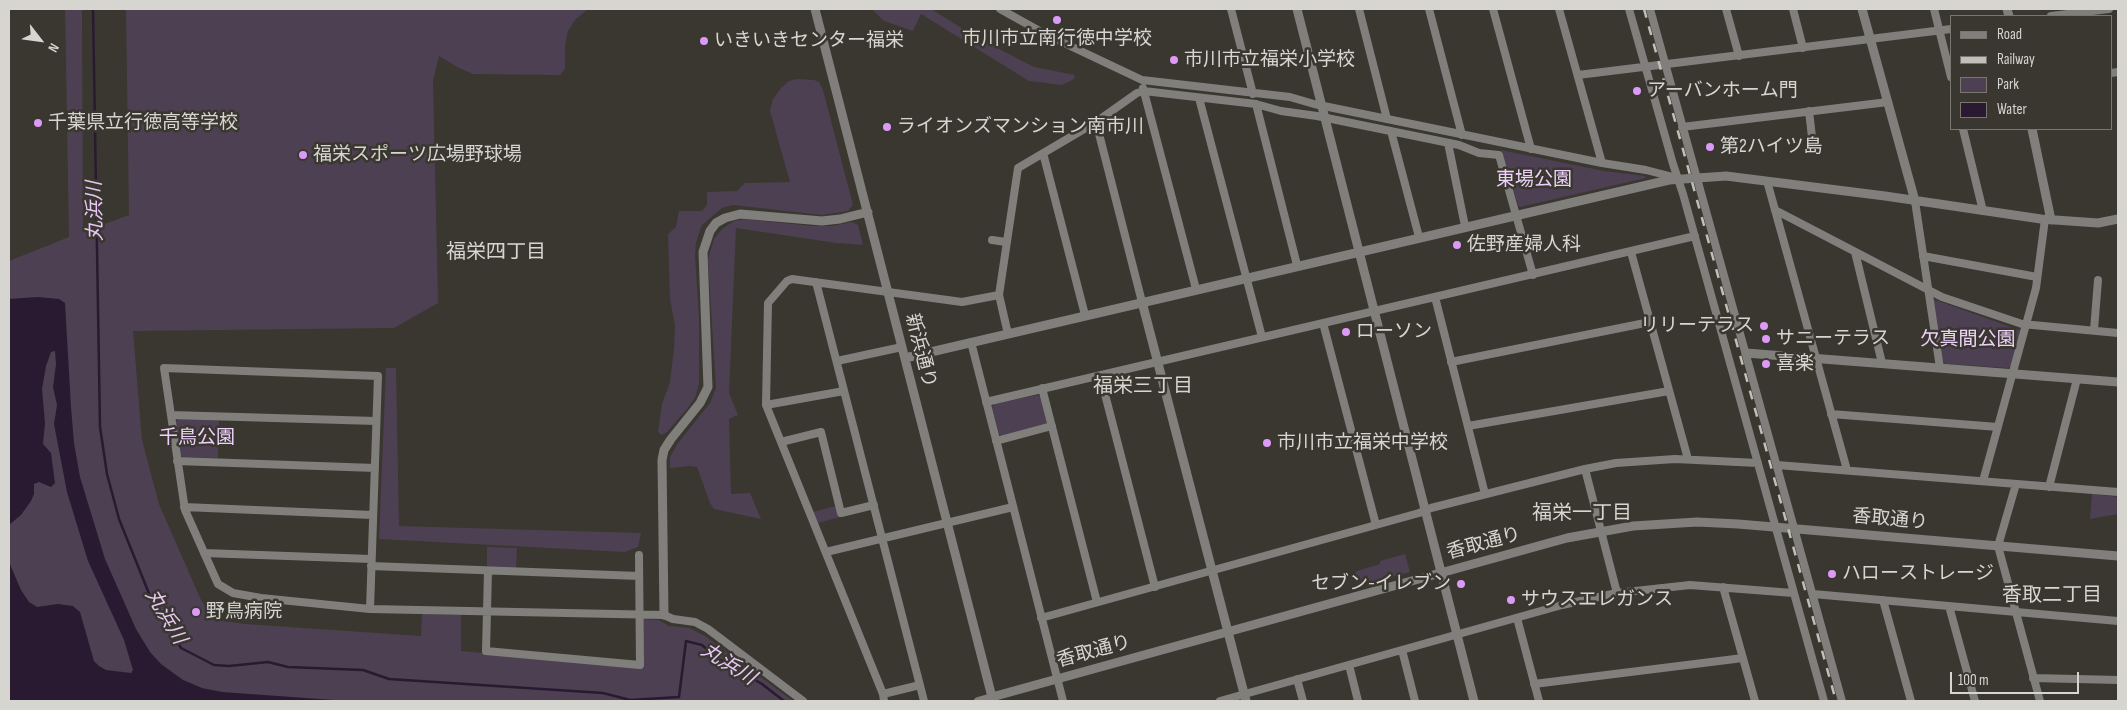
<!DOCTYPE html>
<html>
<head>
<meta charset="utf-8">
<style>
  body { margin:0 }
  #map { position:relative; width:2127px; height:710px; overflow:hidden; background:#39372f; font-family:"Sofia Sans Condensed",sans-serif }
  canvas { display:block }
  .frame { position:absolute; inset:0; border:10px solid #d6d5d0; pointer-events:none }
  .legend { position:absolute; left:1950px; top:15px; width:162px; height:115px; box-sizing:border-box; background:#39372f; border:1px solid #78766f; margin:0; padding:6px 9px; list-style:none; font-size:15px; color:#d6d5d0 }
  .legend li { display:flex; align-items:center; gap:10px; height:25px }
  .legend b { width:25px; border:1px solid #78766f }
  .north { position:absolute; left:15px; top:15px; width:50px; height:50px; -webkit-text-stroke:4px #39372f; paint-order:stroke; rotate:120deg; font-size:14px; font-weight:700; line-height:20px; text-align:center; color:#d6d5d0 }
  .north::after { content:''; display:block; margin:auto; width:18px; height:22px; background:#d6d5d0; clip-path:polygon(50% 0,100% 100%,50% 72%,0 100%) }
  .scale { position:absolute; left:1950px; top:672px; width:129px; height:22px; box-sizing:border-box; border:2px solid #d6d5d0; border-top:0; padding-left:6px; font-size:15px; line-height:18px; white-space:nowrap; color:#d6d5d0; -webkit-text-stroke:4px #39372f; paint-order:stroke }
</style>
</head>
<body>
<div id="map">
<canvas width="2127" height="710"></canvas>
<div class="frame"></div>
<ul class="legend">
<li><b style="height:6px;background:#807f7b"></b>Road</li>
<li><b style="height:6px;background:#c0bfba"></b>Railway</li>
<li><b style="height:14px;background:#4d4052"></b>Park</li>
<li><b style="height:14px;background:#2a1a31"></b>Water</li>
</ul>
<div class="north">N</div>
<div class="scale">100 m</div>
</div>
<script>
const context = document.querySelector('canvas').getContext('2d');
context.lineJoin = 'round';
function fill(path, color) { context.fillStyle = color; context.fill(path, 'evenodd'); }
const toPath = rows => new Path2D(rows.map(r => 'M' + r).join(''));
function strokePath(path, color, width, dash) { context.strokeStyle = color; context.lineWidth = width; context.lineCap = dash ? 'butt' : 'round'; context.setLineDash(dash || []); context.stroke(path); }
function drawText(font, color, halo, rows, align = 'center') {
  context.font = font + ' "Sofia Sans Condensed","Noto Sans JP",sans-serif'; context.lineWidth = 5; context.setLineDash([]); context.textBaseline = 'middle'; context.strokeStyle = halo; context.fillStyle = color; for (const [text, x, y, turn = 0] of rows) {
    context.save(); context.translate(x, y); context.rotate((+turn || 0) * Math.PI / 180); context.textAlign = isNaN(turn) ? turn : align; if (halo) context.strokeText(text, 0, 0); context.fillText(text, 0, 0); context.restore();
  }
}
fill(toPath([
  [65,9,82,9,83,232,129,215,126,9,588,9,575,20,568,31,565,45,565,69,560,75,473,74,459,68,439,56,433,81,438,303,394,328,133,331,142,440,159,504,201,600,209,612,222,621,245,624,421,636,422,614,461,615,461,651,642,668,643,619,659,620,669,626,689,628,705,636,793,701,9,701,9,261,69,237],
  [872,9,931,9,976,37,1034,67,1075,75,1074,79,1062,85,1029,81,921,14,913,31,884,21],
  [797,79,814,80,819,82,823,90,853,205,848,211,822,215,733,205,722,208,702,225,696,242,695,255,699,318,699,384,695,398,687,409,667,432,662,435,658,432,662,404,670,382,674,348,675,325,670,299,668,234,676,227,679,211,702,211,707,205,707,192,737,191,745,183,790,182,770,111,773,99,781,88,789,81],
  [1501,150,1604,171,1645,176,1646,178,1520,207,1518,205],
  [744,219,812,226,832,226,852,222,858,225,863,245,836,243,736,228,729,393,738,415,729,419,731,494,750,493,761,519,714,509,710,503,697,467,690,466,670,468,670,457,678,443,710,403,716,388,708,259,714,239,722,229,734,221],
  [1933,299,2022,331,2012,366,2008,368,1946,364,1943,361],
  [386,368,396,368,399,526,641,533,638,547,625,552,379,539],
  [1037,395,1041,397,1047,423,1045,425,1002,436,999,434,992,408,994,404],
  [179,418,219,418,218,458,183,457,179,454,175,423],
  [2092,494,2118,497,2118,514,2090,519],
  [836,506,840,517,818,523,813,512],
  [487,547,517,548,516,569,487,568],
  [1405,554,1410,572,1358,586,1355,574,1357,571,1380,564,1380,561]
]), '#4d4052');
fill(toPath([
  [38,297,59,299,65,303,71,407,74,443,80,477,105,559,136,629,150,652,161,664,183,680,202,688,222,692,348,701,9,701,9,562,21,590,29,602,37,607,58,604,73,606,80,612,94,661,99,666,106,670,131,673,133,670,124,640,88,561,67,492,54,424,57,405,53,387,56,364,55,351,51,352,46,366,42,389,45,423,43,444,51,453,55,483,51,487,39,482,34,484,34,494,31,501,21,515,9,525,9,299]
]), '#2a1a31');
strokePath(toPath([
  [93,9,100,427,107,474,119,519,150,596,181,648,214,665,229,666,268,662,288,667,363,670,389,679,603,693,630,700,679,697,686,641,702,645,717,658,762,684,784,701]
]), '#2a1a31', 2.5);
strokePath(toPath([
  [1000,9,1045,34,1142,80,1290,97,1314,104,1602,163,1646,170,1677,178],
  [1231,9,1253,94],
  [1359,9,1387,119],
  [1429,9,1462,135],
  [1493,9,1531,149],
  [1559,9,1602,163],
  [1629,9,1673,164,1683,194,1824,701],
  [1650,9,1842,701],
  [1726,9,1739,56],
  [1793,9,1803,48],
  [1934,9,1951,77],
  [2051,16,2109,9],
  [2111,73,2118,72],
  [1578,75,1951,29],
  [1143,88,1196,289],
  [1199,98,1262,337],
  [1256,104,1297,265],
  [1809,111,1812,137],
  [1096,122,1142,302],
  [1682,127,1888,102],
  [1963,129,1983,211],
  [1391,131,1419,237],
  [1448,143,1465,226],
  [1043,153,1085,315],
  [1767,181,1847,470],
  [1915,201,1940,368],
  [1775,210,1942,297,2022,324,2118,333],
  [992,240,1006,242],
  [1631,252,1688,459],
  [1855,252,1882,363],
  [1923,256,2037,277],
  [816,282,924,701],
  [1435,297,1485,494],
  [1323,323,1376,525],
  [2094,330,2098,280],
  [1008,334,999,295,1018,168,1096,122,1137,93,1144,91,1256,104,1281,111,1317,116,1459,145,1479,153,1499,155,1533,275],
  [971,342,1063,701],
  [837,361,902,347],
  [1451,362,1650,322],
  [1100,375,1155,587],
  [1042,388,1097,602],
  [986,402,1695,236],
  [766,405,844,391],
  [1831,414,1998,427],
  [171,415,376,421],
  [1468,426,1669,391],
  [996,441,1052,426],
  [781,442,821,432,841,513,874,505],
  [177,461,375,468],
  [1777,465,2118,492],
  [1585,469,1617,593],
  [1983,481,2036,288,2045,219],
  [2016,484,1998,546,2040,701],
  [2049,487,2077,379],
  [184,507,373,515],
  [826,552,1013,507],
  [204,553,371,559],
  [371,566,639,576],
  [488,571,486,651,640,665,639,555],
  [1723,587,1755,701],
  [1813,594,2118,621],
  [1883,600,1911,701],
  [1949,606,1975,701],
  [370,609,378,376,164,368,185,510,218,584,233,593,261,598,370,609,664,615,673,619,695,622,708,629,803,701],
  [1041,618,1419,513,1431,508,1585,469,1616,463,1675,459,1758,463],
  [1517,618,1539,701],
  [1402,650,1415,701],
  [1349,665,1358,701],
  [2033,678,2118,680],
  [1297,679,1303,701],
  [1534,684,1743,658],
  [883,694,920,685],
  [884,701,883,694,766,405,768,303,787,281,792,279,962,302,999,295],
  [978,701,992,697],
  [1220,701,1562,605,1617,593,1690,585,1793,593]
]), '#807f7b', 8);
strokePath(toPath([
  [815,9,993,701],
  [1297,9,1474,701],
  [1862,9,1915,201],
  [2007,9,2009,16],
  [2032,129,2051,220],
  [1142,302,1246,701],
  [1746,353,2118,382],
  [905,358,1669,180,1726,176,1885,196,2041,219,2098,223,2118,219],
  [664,615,662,460,664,450,671,439,700,403,708,387,703,252,710,231,716,223,725,218,740,214,822,221,840,219,868,212],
  [992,697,1567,538,1633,526,1697,522,1738,524,2118,556]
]), '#807f7b', 9);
strokePath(toPath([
  [1644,9,1836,701]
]), '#c0bfba', 2.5, [9, 9]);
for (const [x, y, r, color] of [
  [1057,20,5,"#db9af6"],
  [704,41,5,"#db9af6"],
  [1174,60,5,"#db9af6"],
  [1637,91,5,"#db9af6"],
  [38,123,5,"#db9af6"],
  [887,127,5,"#db9af6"],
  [1710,147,5,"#db9af6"],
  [303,155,5,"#db9af6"],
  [1457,245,5,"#db9af6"],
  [1764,326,5,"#db9af6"],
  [1346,332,5,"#db9af6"],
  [1766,339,5,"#db9af6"],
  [1766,364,5,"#db9af6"],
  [1267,443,5,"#db9af6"],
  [1832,574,5,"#db9af6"],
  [1461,584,5,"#db9af6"],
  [1511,600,5,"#db9af6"],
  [196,612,5,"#db9af6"]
]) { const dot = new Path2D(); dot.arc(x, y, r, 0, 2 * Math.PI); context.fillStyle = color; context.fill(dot); strokePath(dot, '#39372f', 2); }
drawText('19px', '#d6d5d0', '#39372f', [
  ["市川市立南行徳中学校",1057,39,"center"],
  ["いきいきセンター福栄",714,41],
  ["市川市立福栄小学校",1184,60],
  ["アーバンホーム門",1647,91],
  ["千葉県立行徳高等学校",48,123],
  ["ライオンズマンション南市川",897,127],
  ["第2ハイツ島",1720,147],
  ["福栄スポーツ広場野球場",313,155],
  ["佐野産婦人科",1467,245],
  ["リリーテラス",1754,326,"right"],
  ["ローソン",1356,332],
  ["サニーテラス",1776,339],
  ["喜楽",1776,364],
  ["市川市立福栄中学校",1277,443],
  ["ハローストレージ",1842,574],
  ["セブン-イレブン",1451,584,"right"],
  ["サウスエレガンス",1521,600],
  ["野鳥病院",206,612]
], 'left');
drawText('19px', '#eed1fa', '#39372f', [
  ["東場公園",1534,180],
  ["欠真間公園",1968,340],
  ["千鳥公園",197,438]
]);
drawText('19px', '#d6d5d0', '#39372f', [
  ["新浜通り",920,351,76],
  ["香取通り",1890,520,5],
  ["香取通り",1484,544,-15],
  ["香取通り",1094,652,-15]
]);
drawText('italic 20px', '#eac7f9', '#39372f', [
  ["丸浜川",96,211,-91],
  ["丸浜川",165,617,59],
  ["丸浜川",728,665,32]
]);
drawText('20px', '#d6d5d0', '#39372f', [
  ["福栄四丁目",496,253],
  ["福栄三丁目",1143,387],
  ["福栄一丁目",1582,514],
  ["香取二丁目",2052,596]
]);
</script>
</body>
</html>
